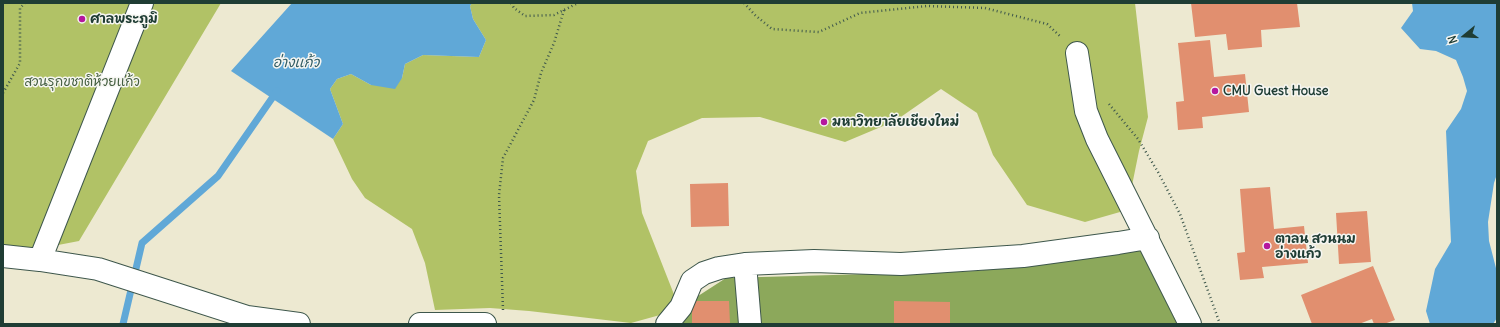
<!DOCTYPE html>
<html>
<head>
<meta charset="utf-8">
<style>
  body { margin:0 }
  #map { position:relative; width:1500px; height:327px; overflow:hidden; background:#ede9d1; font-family:Delius,sans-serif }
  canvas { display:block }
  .frame { position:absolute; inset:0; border:4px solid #1f3d34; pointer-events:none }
  .north { position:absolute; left:1444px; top:16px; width:40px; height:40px; -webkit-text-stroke:3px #f6f6f2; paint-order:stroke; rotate:252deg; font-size:11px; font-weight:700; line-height:16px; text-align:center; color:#1f3d34 }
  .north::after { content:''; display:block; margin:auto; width:14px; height:18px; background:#1f3d34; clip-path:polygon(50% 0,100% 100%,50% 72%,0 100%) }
</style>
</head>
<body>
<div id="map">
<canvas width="1500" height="327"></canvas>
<div class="frame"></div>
<div class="north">N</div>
</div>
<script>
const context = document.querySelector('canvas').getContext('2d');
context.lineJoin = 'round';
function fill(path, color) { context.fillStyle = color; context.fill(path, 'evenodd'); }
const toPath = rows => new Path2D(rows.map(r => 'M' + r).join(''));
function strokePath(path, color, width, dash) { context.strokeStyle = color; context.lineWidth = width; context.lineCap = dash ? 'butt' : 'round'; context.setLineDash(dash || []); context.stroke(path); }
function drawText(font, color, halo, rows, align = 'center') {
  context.font = font + ' Delius,"Playpen Sans Thai",sans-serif'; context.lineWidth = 3; context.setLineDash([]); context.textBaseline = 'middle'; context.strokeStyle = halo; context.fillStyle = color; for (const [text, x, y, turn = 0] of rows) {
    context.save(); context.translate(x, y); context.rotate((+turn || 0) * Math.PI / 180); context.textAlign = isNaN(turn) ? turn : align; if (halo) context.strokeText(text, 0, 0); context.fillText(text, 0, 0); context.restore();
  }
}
fill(toPath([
  [3,3,221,3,79,241,32,250,3,247],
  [472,3,1135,3,1148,117,1139,151,1127,210,1085,222,1027,205,993,155,977,113,941,89,895,121,845,142,760,117,702,118,648,141,636,171,642,213,675,297,660,315,631,323,529,311,490,308,435,310,425,263,412,229,365,198,352,179,333,139,343,124,330,89,337,79,351,74,371,85,402,78,405,64,423,55,479,57,486,40,473,19,470,6]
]), '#b1c266');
fill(toPath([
  [1164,246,1192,324,672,324,695,298,726,278,976,271]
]), '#8ca85b');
fill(toPath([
  [292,3,472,3,470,6,473,19,486,40,479,57,423,55,405,64,402,78,395,89,371,85,351,74,337,79,330,89,343,124,333,139,231,71],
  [1412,3,1497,3,1497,174,1494,183,1488,222,1489,241,1497,272,1497,318,1493,324,1430,324,1426,311,1435,269,1451,242,1446,131,1461,109,1467,91,1463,77,1456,60,1436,51,1420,49,1401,28,1413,11]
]), '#60a8d7');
strokePath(toPath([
  [123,324,142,243,218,176,277,91]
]), '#60a8d7', 7);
fill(toPath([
  [1191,3,1297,3,1300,27,1261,30,1262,47,1228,50,1226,34,1195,37],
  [1210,40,1214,77,1245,74,1249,112,1202,117,1203,128,1178,130,1176,102,1184,101,1178,43],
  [728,183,729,226,691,227,690,184],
  [1270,187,1274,229,1304,226,1308,263,1262,267,1264,278,1240,280,1237,253,1245,252,1240,189],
  [1367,211,1371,262,1339,264,1336,213],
  [1373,266,1395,320,1384,324,1374,324,1372,319,1359,324,1312,324,1301,295],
  [692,301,729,301,730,324,692,324],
  [894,301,950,302,950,324,894,324]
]), '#e18f6f');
const minor = toPath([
  [1077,53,1086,111,1097,139,1190,324],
  [3,256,40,260,142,3],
  [40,260,98,269,247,317,299,324],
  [745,264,750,324],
  [420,324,485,324],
  [667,324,681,307,692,281,704,273,719,268,745,264,814,261,901,264,1023,256,1118,243,1148,238]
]);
strokePath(minor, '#3e574c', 24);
strokePath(toPath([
  [511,3,514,8,525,16,554,15,578,3],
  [744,3,755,15,772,29,819,32,860,13,927,6,985,8,1047,24,1061,37],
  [3,93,20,63,20,8,25,3],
  [1109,104,1138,139,1158,172,1180,214,1220,324],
  [503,310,499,195,503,158,534,100,541,73,554,43,564,10]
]), '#3e574c', 2.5, [1, 3]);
strokePath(minor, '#fff', 22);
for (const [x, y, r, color] of [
  [82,19,4,"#b5179e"],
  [1215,91,4,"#b5179e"],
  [824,122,4,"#b5179e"],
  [1267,246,4,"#b5179e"]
]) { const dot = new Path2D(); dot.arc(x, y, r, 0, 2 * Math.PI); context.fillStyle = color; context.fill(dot); strokePath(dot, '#f6f6f2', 1.5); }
drawText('bold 13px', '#1f3d34', '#f6f6f2', [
  ["ศาลพระภูมิ",90,19],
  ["CMU Guest House",1223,91],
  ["มหาวิทยาลัยเชียงใหม่",832,122],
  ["ตาลน สวนนม",1275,239],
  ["อ่างแก้ว",1275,254]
], 'left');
drawText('13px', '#445e40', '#f6f6f2', [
  ["สวนรุกขชาติห้วยแก้ว",82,82]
]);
drawText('italic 14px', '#325d65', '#f6f6f2', [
  ["อ่างแก้ว",296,63]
]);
</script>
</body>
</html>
